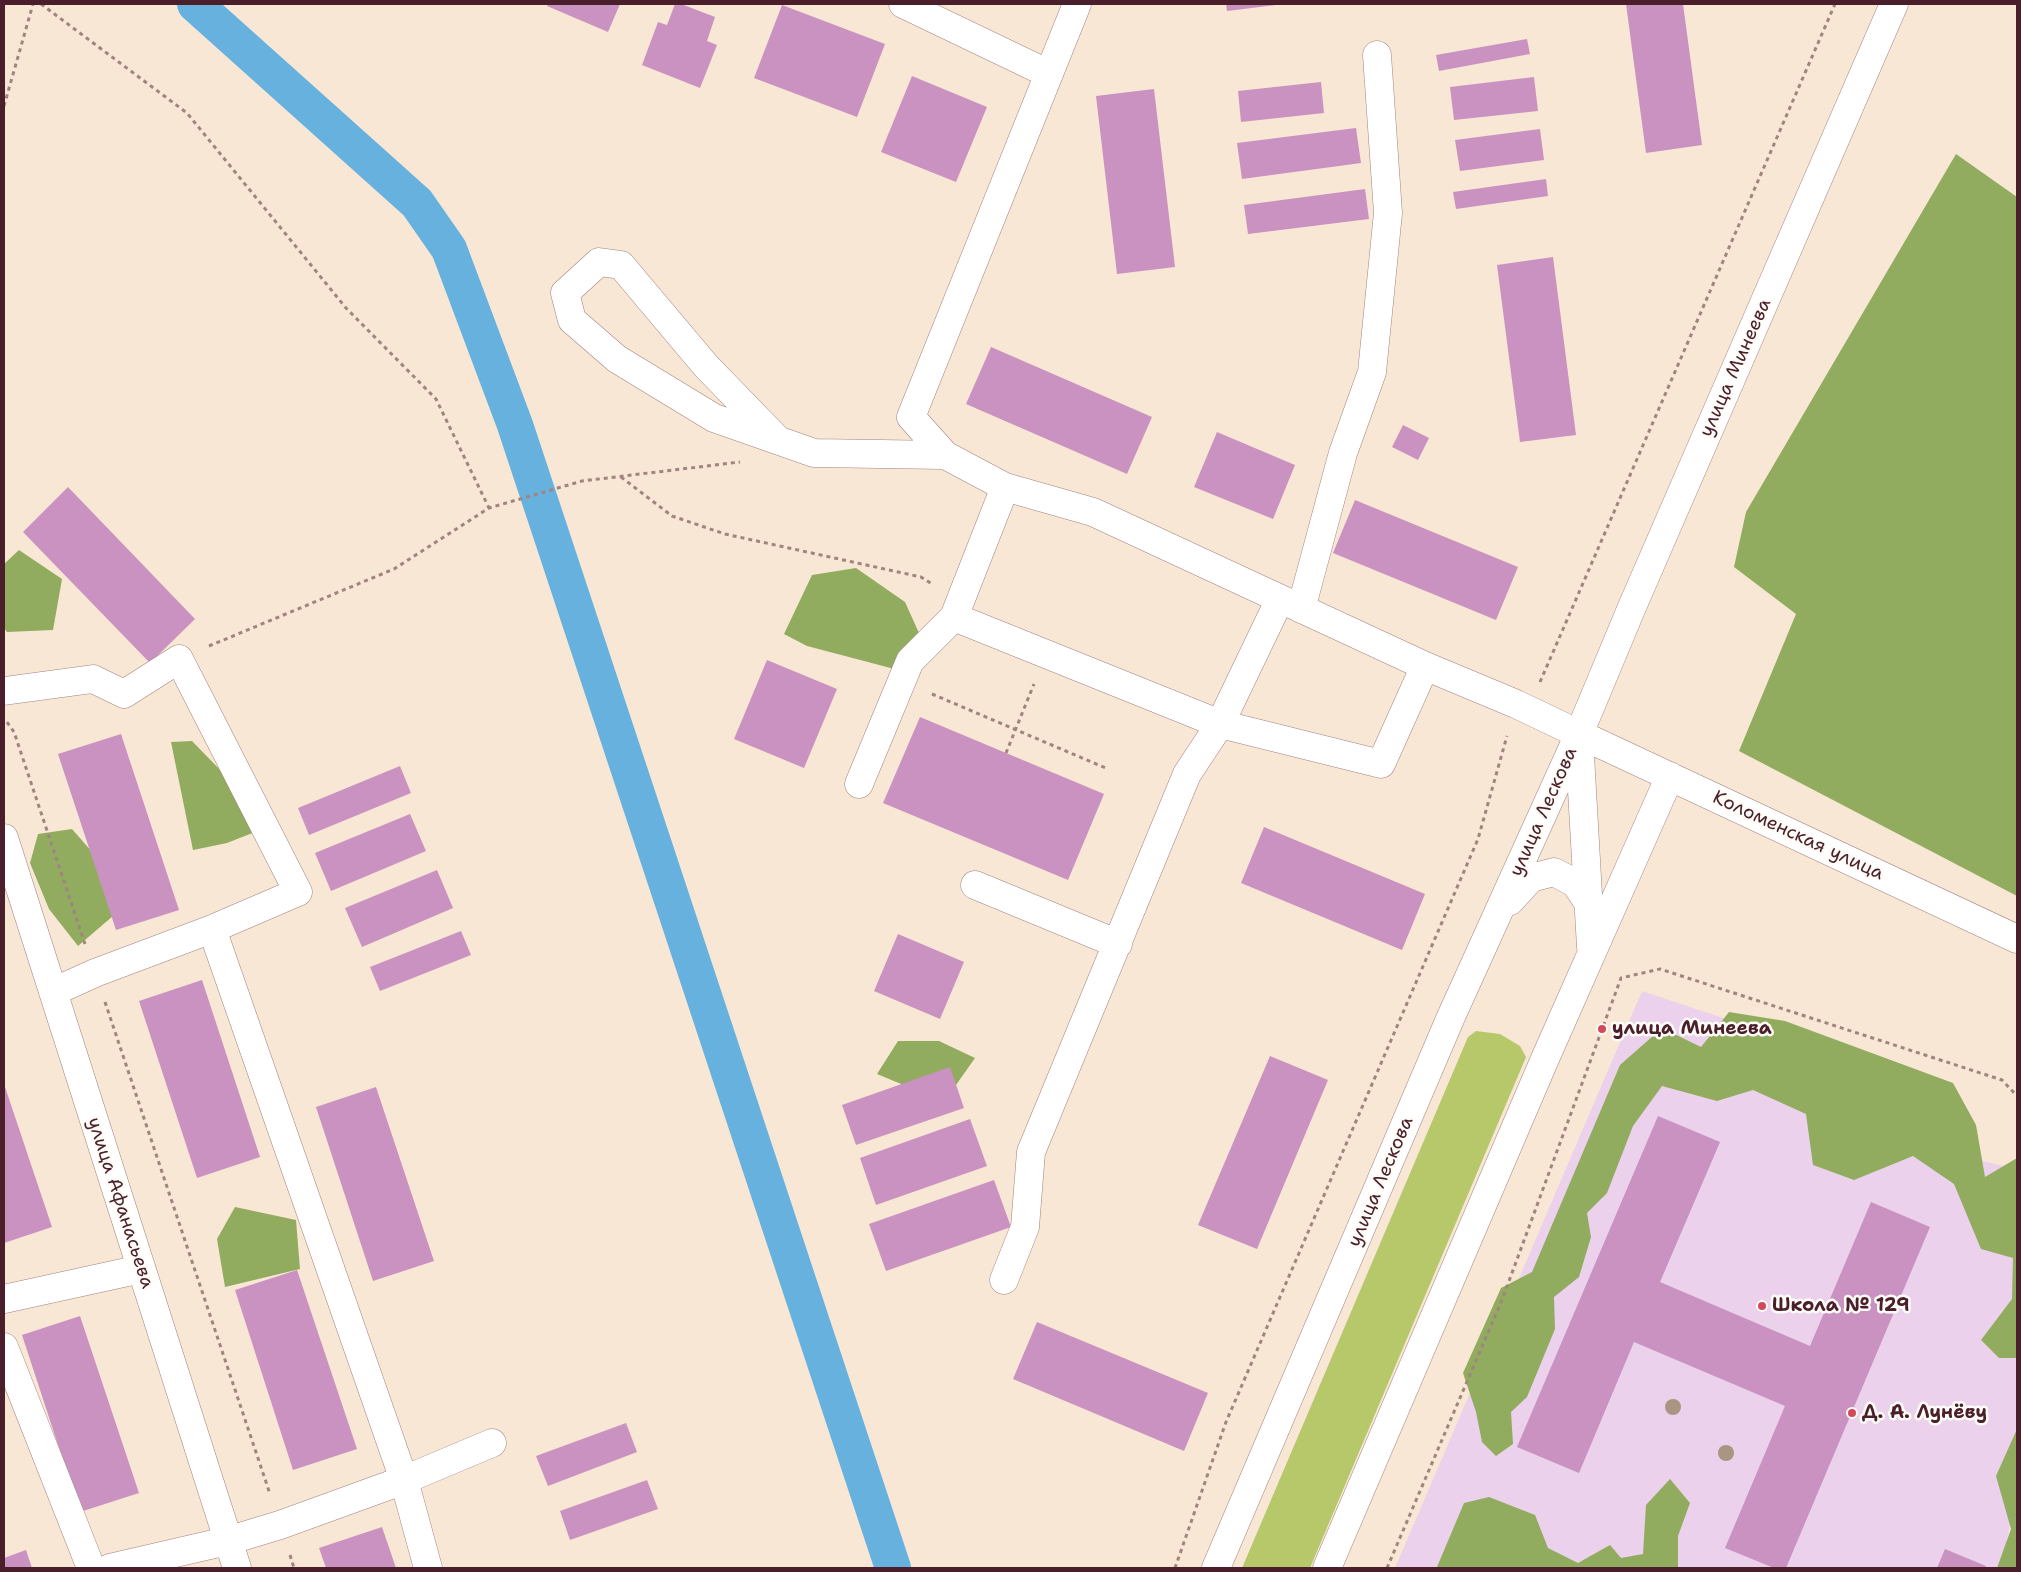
<!DOCTYPE html>
<html>
<head>
<meta charset="utf-8">
<style>
  body { margin:0 }
  #map { position:relative; width:2021px; height:1572px; overflow:hidden; background:#f8e7d4; font-family:"Shantell Sans",sans-serif }
  canvas { display:block }
  .frame { position:absolute; inset:0; border:5px solid #4a1f2b; pointer-events:none }
</style>
</head>
<body>
<div id="map">
<canvas width="2021" height="1572"></canvas>
<div class="frame"></div>
</div>
<script>
const context = document.querySelector('canvas').getContext('2d');
context.lineJoin = 'round';
function fill(path, color) { context.fillStyle = color; context.fill(path, 'evenodd'); }
const toPath = rows => new Path2D(rows.map(r => 'M' + r).join(''));
function strokePath(path, color, width, dash) { context.strokeStyle = color; context.lineWidth = width; context.lineCap = dash ? 'butt' : 'round'; context.setLineDash(dash || []); context.stroke(path); }
function drawText(font, color, halo, rows, align = 'center') {
  context.font = font + ' "Shantell Sans",sans-serif'; context.lineWidth = 5; context.setLineDash([]); context.textBaseline = 'middle'; context.strokeStyle = halo; context.fillStyle = color; for (const [text, x, y, turn = 0] of rows) {
    context.save(); context.translate(x, y); context.rotate((+turn || 0) * Math.PI / 180); context.textAlign = isNaN(turn) ? turn : align; if (halo) context.strokeText(text, 0, 0); context.fillText(text, 0, 0); context.restore();
  }
}
fill(toPath([
  [1642,991,1947,1093,1925,1148,2017,1169,2017,1484,2002,1568,1395,1568]
]), '#ebd1eb');
fill(toPath([
  [1476,1031,1500,1034,1520,1046,1526,1057,1310,1568,1242,1568,1468,1037]
]), '#b7c86b');
fill(toPath([
  [1956,154,2017,197,2017,896,1739,751,1796,614,1734,567,1746,512],
  [19,550,62,579,53,630,7,632,4,628,4,564],
  [856,568,905,602,928,653,902,671,807,646,784,634,812,575],
  [192,741,227,777,260,830,227,843,193,850,171,742],
  [72,829,100,861,113,916,78,946,49,909,30,863,38,834],
  [1729,1012,1785,1021,1953,1083,1976,1125,1985,1177,2017,1158,2017,1358,1999,1358,1981,1340,2012,1299,2013,1258,1981,1249,1954,1184,1913,1156,1854,1180,1813,1165,1806,1114,1753,1090,1717,1101,1662,1086,1633,1126,1607,1193,1587,1213,1591,1237,1579,1277,1554,1297,1555,1329,1527,1397,1511,1412,1513,1444,1496,1456,1482,1442,1476,1412,1463,1373,1501,1288,1532,1272,1620,1065,1662,1028,1701,1047],
  [898,1041,939,1041,975,1058,956,1085,930,1096,877,1074],
  [235,1207,296,1220,300,1269,225,1287,217,1239],
  [2017,1429,2017,1568,1997,1568,2011,1529,1996,1476],
  [1670,1479,1690,1503,1678,1536,1678,1568,1437,1567,1464,1503,1489,1497,1535,1515,1548,1548,1578,1563,1610,1545,1621,1558,1643,1554,1646,1505]
]), '#91ac5f');
strokePath(toPath([
  [195,4,417,203,449,249,515,425,893,1568]
]), '#67b1df', 36);
fill(toPath([
  [548,4,620,4,608,32,547,6],
  [675,4,681,4,715,17,707,41,717,45,700,88,642,65,658,22,667,25],
  [1226,4,1276,4,1276,5,1227,11],
  [1626,4,1683,4,1702,145,1646,153],
  [782,5,885,44,857,117,754,78],
  [1527,39,1530,54,1439,71,1436,55],
  [912,76,987,107,956,182,881,152],
  [1534,77,1538,111,1454,120,1450,87],
  [1321,82,1324,113,1241,122,1238,91],
  [1154,89,1175,267,1117,274,1096,96],
  [1356,128,1361,163,1242,179,1237,143],
  [1540,129,1544,160,1460,171,1455,140],
  [1546,179,1548,196,1456,209,1453,192],
  [1365,189,1369,219,1248,234,1244,205],
  [1553,257,1576,435,1520,442,1497,265],
  [991,347,1152,417,1127,474,966,404],
  [1403,425,1429,438,1418,460,1392,447],
  [1217,432,1295,465,1273,519,1194,487],
  [68,487,195,619,150,663,23,532],
  [1355,500,1518,567,1496,620,1333,553],
  [767,660,837,689,804,768,734,739],
  [920,717,1104,794,1068,880,883,803],
  [121,734,179,910,116,930,58,754],
  [400,766,411,793,309,835,298,808],
  [410,814,426,851,331,891,315,853],
  [1264,827,1425,894,1402,950,1241,883],
  [437,870,453,908,362,947,345,908],
  [461,931,471,955,380,991,370,967],
  [898,934,964,962,940,1019,874,991],
  [202,980,260,1157,197,1178,139,1001],
  [1270,1056,1328,1080,1257,1249,1198,1225],
  [950,1067,964,1108,856,1145,842,1105],
  [4,1084,52,1227,4,1243],
  [376,1087,434,1261,373,1281,316,1107],
  [1658,1116,1720,1142,1660,1282,1810,1346,1871,1202,1930,1227,1786,1568,1774,1568,1725,1548,1785,1406,1634,1342,1579,1473,1517,1447],
  [970,1119,987,1166,876,1205,860,1158],
  [994,1180,1011,1227,886,1271,869,1224],
  [297,1270,357,1449,293,1470,235,1290],
  [80,1316,139,1493,80,1512,22,1335],
  [1037,1322,1208,1393,1184,1451,1013,1379],
  [626,1423,637,1452,548,1486,536,1456],
  [647,1480,658,1509,570,1540,560,1511],
  [382,1527,396,1568,326,1568,319,1548],
  [1945,1549,1986,1566,1985,1568,1937,1568],
  [26,1550,32,1568,4,1568,4,1558]
]), '#ca92c1');
const minor = toPath([
  [903,4,1049,74],
  [1077,4,911,417,945,455,1005,487,1093,512,1425,666,1516,704,1579,734],
  [777,439,706,366,621,265,599,262,565,293,572,320,617,359,714,418,814,453,945,455],
  [1005,487,954,617,1220,724,1381,764,1425,666],
  [1301,609,1343,453,1372,372,1388,213,1377,55],
  [4,691,93,679,124,694,179,659,298,892,212,929,95,973,53,992],
  [859,784,910,661,954,617],
  [4,838,237,1568],
  [975,885,1118,944],
  [212,929,404,1480,428,1568],
  [1004,1280,1025,1227,1031,1152,1187,774,1220,724,1280,599],
  [4,1299,141,1269],
  [4,1347,91,1568],
  [110,1568,227,1541,280,1525,404,1480,492,1443]
]);
const major = toPath([
  [1579,734,2017,939],
  [1579,738,1591,947],
  [1510,901,1531,878,1554,872,1575,883,1589,904],
  [1216,1568,1450,1019,1579,734,1632,607,1894,4],
  [1327,1568,1544,1061,1670,776]
]);
strokePath(minor, '#a18380', 29);
strokePath(major, '#a18380', 29);
strokePath(toPath([
  [41,4,187,113,346,308,436,399,489,508],
  [4,106,33,4],
  [621,477,672,516,725,534,921,577,932,584],
  [209,646,394,569,489,508,582,481,740,462],
  [1540,682,1835,4],
  [932,694,1108,769],
  [7,722,14,732,85,944],
  [1006,753,1034,684],
  [105,1002,270,1494],
  [290,1555,294,1568],
  [1175,1568,1226,1422,1478,839,1507,736],
  [1387,1568,1502,1300,1621,978,1660,969,2002,1080,2017,1096]
]), '#a18380', 3, [4, 4]);
strokePath(minor, '#fff', 28);
strokePath(major, '#fff', 28);
context.fillStyle = '#aa9582';
for (const [x, y] of [
  [1673,1407],
  [1726,1453]
]) { context.beginPath(); context.arc(x, y, 8, 0, 2 * Math.PI); context.fill(); }
for (const [x, y, r, color] of [
  [1602,1029,5,"#d1495b"],
  [1762,1306,5,"#d1495b"],
  [1852,1413,5,"#d1495b"]
]) { const dot = new Path2D(); dot.arc(x, y, r, 0, 2 * Math.PI); context.fillStyle = color; context.fill(dot); strokePath(dot, '#fdfcf7', 2); }
drawText('19px', '#4a1f2b', '#fdfcf7', [
  ["улица Минеева",1736,368,-66],
  ["улица Лескова",1544,812,-66],
  ["Коломенская улица",1798,836,25],
  ["улица Лескова",1381,1182,-67],
  ["улица Афанасьева",120,1203,72]
]);
drawText('bold 19px', '#4a1f2b', '#fdfcf7', [
  ["улица Минеева",1612,1029],
  ["Школа № 129",1772,1306],
  ["Д. А. Лунёву",1862,1413]
], 'left');
</script>
</body>
</html>
